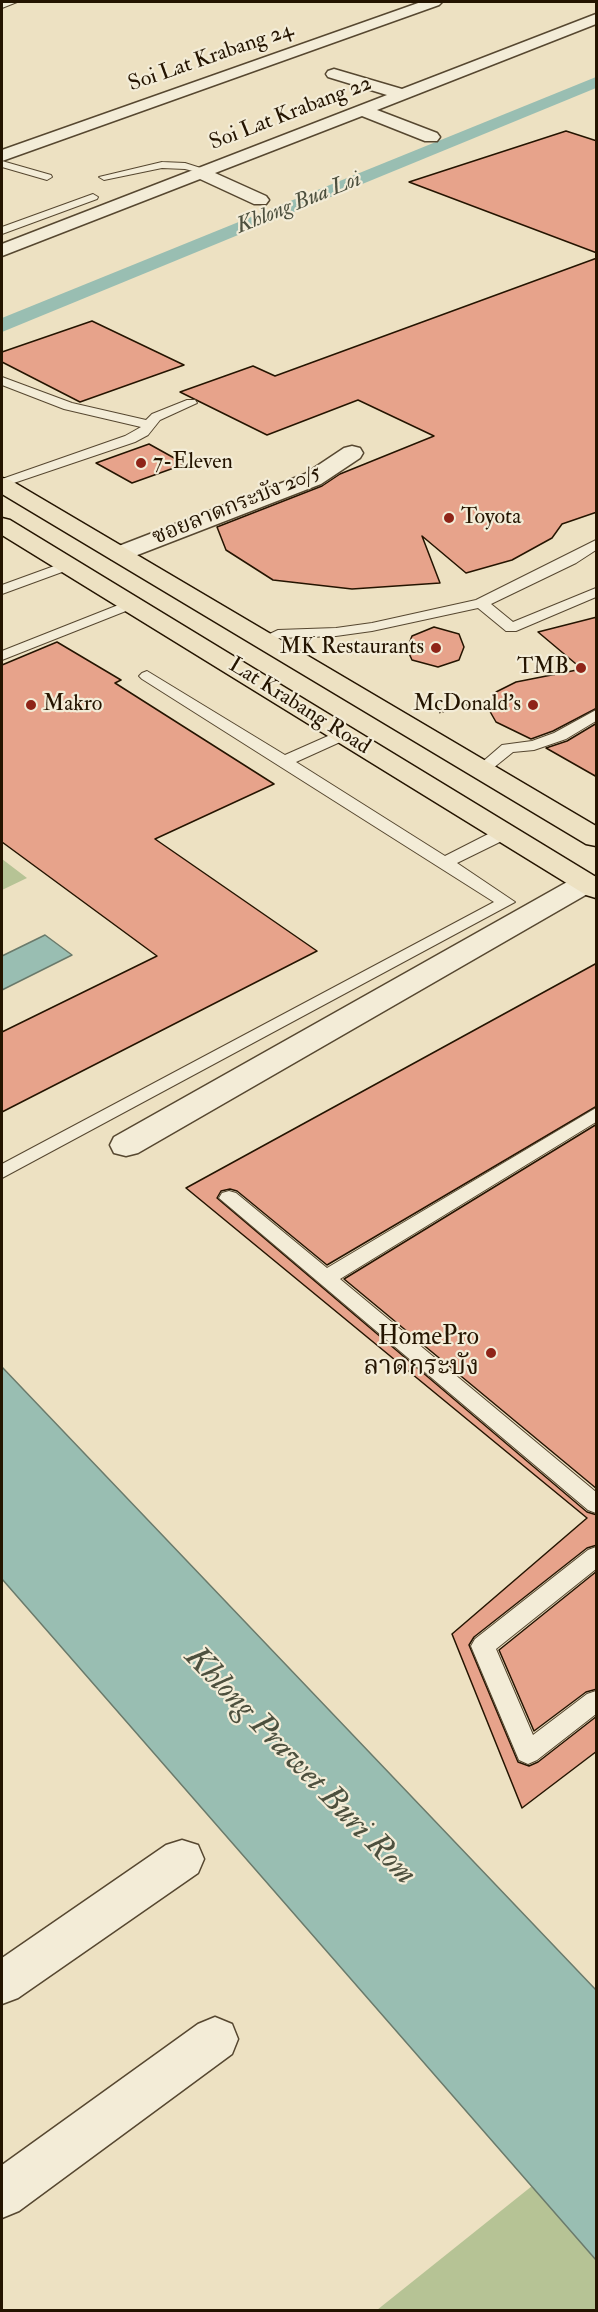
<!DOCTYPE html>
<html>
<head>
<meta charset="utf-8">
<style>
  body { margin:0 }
  #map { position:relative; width:598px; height:2312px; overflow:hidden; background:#ede1c2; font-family:"IM FELL Double Pica",serif }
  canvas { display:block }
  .frame { position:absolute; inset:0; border:3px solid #241400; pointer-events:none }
</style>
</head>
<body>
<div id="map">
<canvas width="598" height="2312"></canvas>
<div class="frame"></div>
</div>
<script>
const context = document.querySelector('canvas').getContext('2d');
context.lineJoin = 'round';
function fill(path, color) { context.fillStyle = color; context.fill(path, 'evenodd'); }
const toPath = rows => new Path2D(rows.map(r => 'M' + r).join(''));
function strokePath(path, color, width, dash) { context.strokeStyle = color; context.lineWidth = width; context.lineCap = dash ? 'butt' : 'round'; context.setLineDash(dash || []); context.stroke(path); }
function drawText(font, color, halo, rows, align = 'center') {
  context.font = font + ' "IM FELL Double Pica","Noto Serif Thai",serif'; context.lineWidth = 4.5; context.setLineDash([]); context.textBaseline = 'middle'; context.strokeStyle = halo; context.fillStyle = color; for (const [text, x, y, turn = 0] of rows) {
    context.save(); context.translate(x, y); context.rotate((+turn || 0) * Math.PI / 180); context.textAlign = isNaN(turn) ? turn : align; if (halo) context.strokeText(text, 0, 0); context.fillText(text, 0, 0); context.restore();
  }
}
fill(toPath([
  [2,859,27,878,2,890],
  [532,2186,596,2260,596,2310,377,2310]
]), '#b6c395');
const water = toPath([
  [45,935,72,955,2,990,2,956,45,935],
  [2,1367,596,1990,596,2260,2,1579,2,1367]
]);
fill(water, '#99beb2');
strokePath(water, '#6a7a6b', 1.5);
fill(toPath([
  [596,77,596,88,2,332,2,318,596,77]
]), '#99beb2');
const building = toPath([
  [566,131,597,141,597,253,409,182,566,131],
  [597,258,597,512,562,524,552,538,512,560,466,573,422,536,440,583,352,589,273,580,226,550,217,527,322,486,340,474,434,436,358,400,267,435,180,392,253,366,275,376,597,258],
  [92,321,184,365,80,402,2,362,2,352,92,321],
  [149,444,185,464,132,483,96,463,149,444],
  [597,617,597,708,553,731,531,739,496,722,488,708,496,692,516,682,582,669,538,632,597,617],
  [434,627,459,634,464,647,459,660,438,667,412,660,407,649,412,636,434,627],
  [57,642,121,680,115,683,274,784,155,839,317,951,2,1112,2,1032,157,956,2,842,2,665,57,642],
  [597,723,597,777,546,748,567,741,597,723],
  [597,963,597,1106,327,1265,237,1191,230,1189,221,1191,217,1198,587,1512,597,1515,597,1545,587,1548,474,1637,469,1645,518,1762,529,1766,538,1762,597,1716,597,1751,522,1808,452,1634,587,1518,186,1188,597,963],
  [597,1124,597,1489,344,1279,597,1124],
  [597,1571,597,1689,586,1692,534,1731,499,1650,597,1571]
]);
fill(building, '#e7a38b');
strokePath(building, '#241400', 1.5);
const service = toPath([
  [2,2,17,2,2,8,2,2],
  [2,161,51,175,52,177,47,180,2,167,2,161],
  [162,162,185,163,210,171,205,174,185,169,162,168,104,180,99,177,162,162],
  [93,194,98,197,97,199,2,234,2,227,93,194],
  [2,377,72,403,146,420,152,414,187,400,195,400,197,403,160,420,148,435,135,442,2,487,2,479,125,436,141,427,64,409,2,385,2,377],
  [596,540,596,550,576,563,491,604,513,622,596,588,596,597,516,631,506,631,478,608,372,631,336,636,280,638,266,643,259,639,278,630,336,628,372,623,476,600,596,540],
  [68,561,75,565,73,568,2,594,2,585,68,561],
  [131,600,138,604,136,607,2,660,2,651,131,600],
  [147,671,285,755,337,732,349,732,351,735,349,738,296,762,445,856,498,829,510,829,512,833,510,837,457,863,515,902,2,1178,2,1164,494,902,142,679,139,676,142,673,147,671],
  [596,710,596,721,566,739,534,750,513,752,487,773,481,775,473,770,502,745,532,741,554,733,596,710],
  [596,1108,596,1122,340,1279,596,1492,596,1513,588,1510,219,1198,222,1193,229,1191,236,1193,327,1268,596,1108],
  [596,1547,596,1569,496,1649,533,1735,587,1694,596,1691,596,1714,537,1760,528,1764,519,1760,516,1753,471,1646,475,1639,588,1550,596,1547]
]);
const minor = toPath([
  [421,2,442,2,439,5,2,161,2,150,421,2],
  [596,14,596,24,377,110,437,133,440,137,437,141,425,141,362,116,215,173,266,196,269,200,266,204,254,204,200,179,2,256,2,244,387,95,328,77,326,74,328,71,334,69,402,89,596,14],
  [352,446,360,448,363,453,360,458,321,484,127,559,119,561,111,559,107,554,111,549,305,474,344,448,352,446],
  [586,874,596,877,596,889,138,1153,126,1156,114,1153,110,1145,114,1137,576,877,586,874],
  [182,1840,198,1845,204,1859,198,1873,18,1998,2,2004,2,1958,166,1845,182,1840],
  [215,2017,232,2024,238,2039,232,2054,19,2211,2,2218,2,2165,198,2024,215,2017]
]);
const primary = toPath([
  [2,478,10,480,596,826,596,846,586,844,2,494,2,478],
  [2,518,10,520,596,877,596,898,586,895,2,535,2,518]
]);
strokePath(service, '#564730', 2);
strokePath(minor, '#564730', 3);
strokePath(primary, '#241400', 3);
strokePath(toPath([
  [439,712,485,701]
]), '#241400', 3, [1.5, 2]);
fill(service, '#f3ecd7');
fill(minor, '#f3ecd7');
fill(primary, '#ede1c2');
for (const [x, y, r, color] of [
  [141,463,6,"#8f2418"],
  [449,518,6,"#8f2418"],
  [436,648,6,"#8f2418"],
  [581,668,6,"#8f2418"],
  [31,705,6,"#8f2418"],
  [533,705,6,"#8f2418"],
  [491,1353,6,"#8f2418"]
]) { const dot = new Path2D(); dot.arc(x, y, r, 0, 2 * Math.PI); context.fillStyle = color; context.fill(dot); strokePath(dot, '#f3ecd7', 2); }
drawText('22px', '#241400', '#f3ecd7', [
  ["Soi Lat Krabang 24",211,58,-19],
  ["Soi Lat Krabang 22",291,114,-21],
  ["ซอยลาดกระบัง 20/5",237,506,-22],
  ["Lat Krabang Road",299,707,32]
]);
drawText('italic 22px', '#4d503e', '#f3ecd7', [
  ["Khlong Bua Loi",299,204,-22]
]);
drawText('22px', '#241400', '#f3ecd7', [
  ["7-Eleven",153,463],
  ["Toyota",461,518],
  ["MK Restaurants",424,648,"right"],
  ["TMB",569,668,"right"],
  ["Makro",43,705],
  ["McDonald's",521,705,"right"]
], 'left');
drawText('26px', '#241400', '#f3ecd7', [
  ["HomePro",479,1338],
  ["ลาดกระบัง",479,1368]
], 'right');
drawText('italic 33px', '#4d503e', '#f3ecd7', [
  ["Khlong Prawet Buri Rom",299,1767,46]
]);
</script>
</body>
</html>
